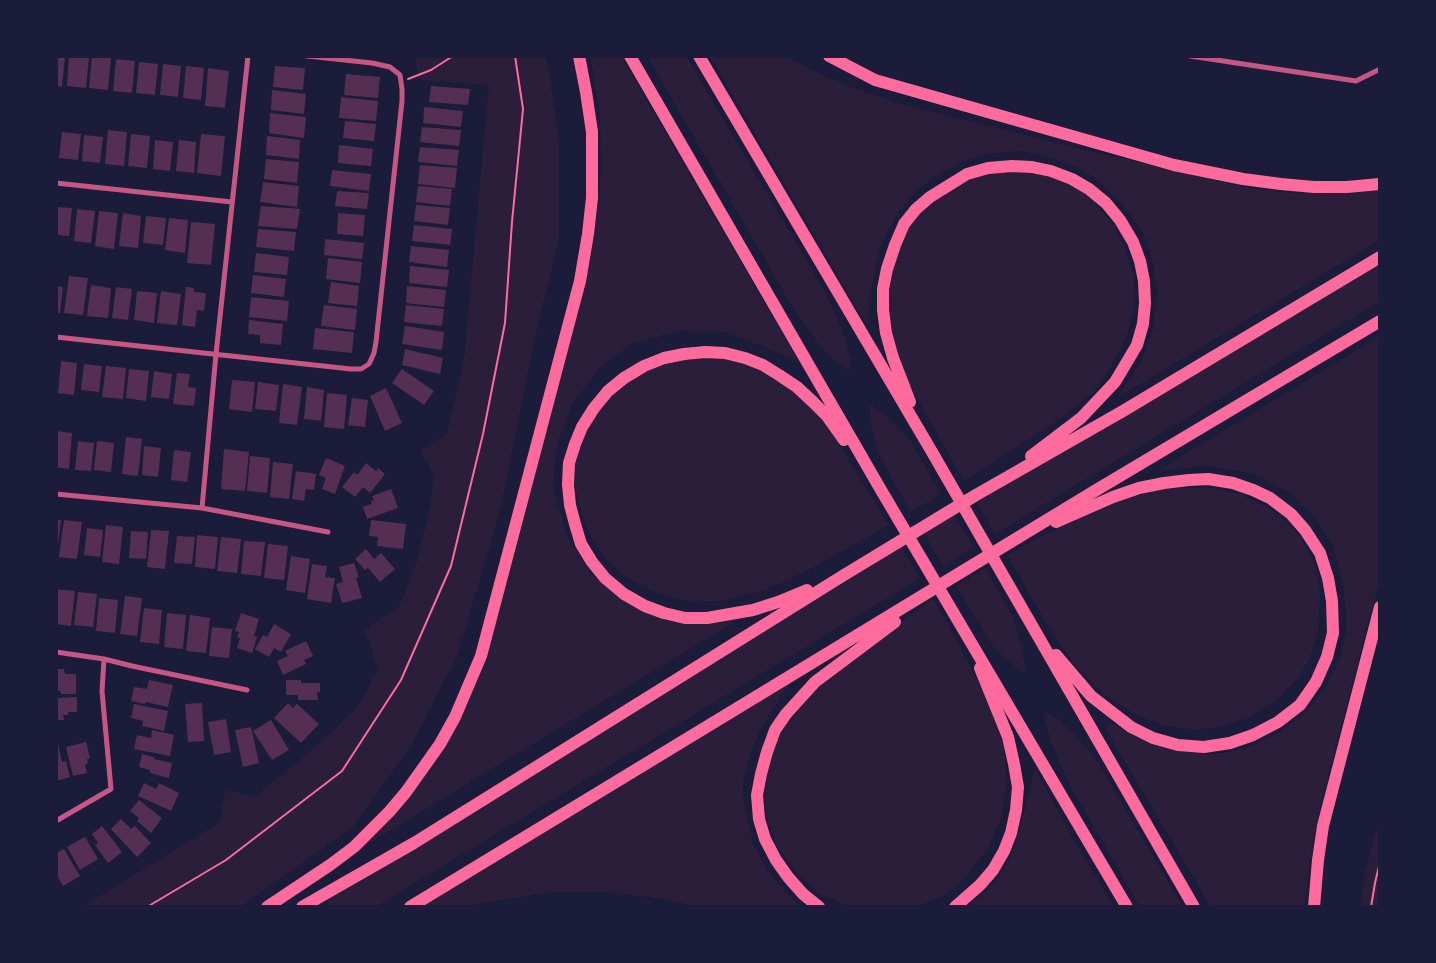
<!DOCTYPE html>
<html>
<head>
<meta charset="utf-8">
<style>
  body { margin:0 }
  #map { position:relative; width:1436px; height:963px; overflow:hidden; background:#1b1b3a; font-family:"Noto Sans",sans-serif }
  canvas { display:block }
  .frame { position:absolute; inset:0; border:58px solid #1b1b3a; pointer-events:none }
</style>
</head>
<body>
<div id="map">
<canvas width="1436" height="963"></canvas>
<div class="frame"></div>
</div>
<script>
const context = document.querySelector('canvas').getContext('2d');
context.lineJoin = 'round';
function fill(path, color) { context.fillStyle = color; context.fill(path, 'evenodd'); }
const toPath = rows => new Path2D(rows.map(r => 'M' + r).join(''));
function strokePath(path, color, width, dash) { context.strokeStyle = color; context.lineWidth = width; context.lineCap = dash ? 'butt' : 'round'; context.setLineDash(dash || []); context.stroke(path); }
fill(toPath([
  [421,56,547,56,559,143,559,238,533,347,501,507,457,657,412,744,353,827,240,907,82,907,219,823,226,790,254,797,311,751,358,707,378,669,365,629,399,607,416,563,429,511,434,476,420,450,447,434,464,358,489,85,420,80,415,62],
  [590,56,621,56,799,362,757,344,724,332,679,331,630,345,599,368,573,403,557,445,553,486,567,536,592,575,626,603,677,620,739,619,340,861,403,800,483,662,516,549,590,254,597,219,601,171,600,114],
  [647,56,686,56,824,290,844,334,851,362,850,368,848,370,841,366,823,350,793,308],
  [710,56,785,56,840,83,894,102,1060,144,1253,189,1294,193,1341,194,1380,191,1380,240,1117,398,1141,362,1153,329,1157,293,1153,262,1144,235,1124,205,1095,178,1075,166,1046,156,1021,151,991,153,962,162,934,177,912,195,895,217,879,250,869,300,868,327],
  [987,172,1034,172,1061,180,1078,188,1095,203,1114,226,1124,246,1134,277,1135,307,1127,335,1111,367,1093,393,1054,423,964,481,906,379,893,343,888,304,892,273,899,247,907,229,924,208,955,185],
  [1380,261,1380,301,995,534,976,501],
  [1380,336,1380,578,1324,792,1312,847,1304,907,1211,907,1106,730,1106,726,1110,724,1115,725,1137,737,1168,749,1206,754,1224,753,1249,747,1277,734,1306,712,1325,688,1340,658,1346,630,1346,613,1342,579,1332,543,1314,516,1290,493,1252,473,1207,466,1157,471],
  [724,356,759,366,808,401,835,438,889,525,812,568,765,590,721,601,693,602,668,596,648,589,626,577,607,560,592,540,583,519,575,489,575,465,580,442,610,392,667,360],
  [869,405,872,405,888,417,909,438,941,494,911,512,888,472,879,452,871,427],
  [1168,488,1212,488,1244,495,1280,515,1300,536,1316,567,1320,598,1318,629,1311,657,1297,679,1281,696,1252,716,1222,726,1195,730,1162,725,1133,713,1105,695,1077,668,1046,623,1007,555,1036,539,1124,499],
  [954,515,973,547,943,566,924,533],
  [901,546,920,578,375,907,330,907,325,897],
  [985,568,1013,617,1020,639,1026,670,1023,673,1007,660,992,645,956,586],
  [933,599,950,628,988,701,1003,744,1007,779,1002,816,988,848,964,880,943,896,914,907,861,907,847,905,819,894,797,873,778,847,768,823,765,799,769,764,775,746,784,729,830,673],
  [791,681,761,728,749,758,743,782,744,806,753,843,766,869,790,897,804,907,698,907,661,899,607,892,554,892,492,901,469,907,418,907],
  [1046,713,1056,717,1073,732,1095,758,1183,907,1140,907,1071,787,1050,741,1044,716],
  [1035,769,1071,835,1114,907,967,907,989,889,1002,872,1015,846],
  [1380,816,1380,897,1378,907,1361,907,1365,874]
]), '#2a1e3b');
fill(toPath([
  [56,56,65,56,62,87,56,86],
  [69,56,89,56,86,88,67,86],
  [92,56,111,58,108,90,89,88],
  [116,59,135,61,132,93,113,91],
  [139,62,158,64,155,95,136,93],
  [163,64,181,66,178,97,160,95],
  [186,66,204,68,201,100,183,98],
  [275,66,305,68,303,90,273,87],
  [208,68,229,71,225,108,205,106],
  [346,74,380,77,378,98,344,95],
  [431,86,470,89,468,105,429,102],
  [272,90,306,94,304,114,271,110],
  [341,97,378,101,376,121,339,118],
  [424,107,463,111,461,127,423,123],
  [270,113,306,117,304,138,269,133],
  [345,121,376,124,374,141,343,138],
  [422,127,461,130,459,146,420,142],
  [108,130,127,132,124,166,105,164],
  [62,132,81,134,78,160,59,158],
  [131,134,150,136,147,168,128,166],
  [201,134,225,136,221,176,197,173],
  [84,135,103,137,100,163,82,161],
  [267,136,300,140,299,159,266,155],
  [155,140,173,142,170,171,153,169],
  [179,140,196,142,194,173,176,171],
  [339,145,373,149,371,166,338,163],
  [420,147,459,150,457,166,418,162],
  [266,159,299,162,297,183,264,179],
  [420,165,457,168,455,188,418,184],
  [332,170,371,174,369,191,330,186],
  [263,182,299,186,297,207,260,202],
  [418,186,452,189,450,206,416,202],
  [337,191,369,193,367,209,335,206],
  [416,205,450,208,448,225,414,221],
  [261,206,300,209,297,229,258,226],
  [56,207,72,208,69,236,56,235],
  [77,209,95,211,91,243,74,241],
  [99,211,118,213,114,249,95,246],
  [123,213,141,216,138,248,119,246],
  [338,213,365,215,363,236,337,234],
  [146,216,166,218,163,245,143,243],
  [169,218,188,220,185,253,165,250],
  [191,222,215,224,211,265,187,263],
  [414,225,452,229,450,245,412,241],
  [258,229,296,232,294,251,256,247],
  [325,239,364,243,362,259,324,255],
  [411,246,449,250,447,267,409,262],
  [256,253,289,257,287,275,254,272],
  [328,258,362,262,360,283,326,279],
  [410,266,449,270,447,287,409,283],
  [253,275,286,279,284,297,251,293],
  [69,276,88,278,83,315,64,313],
  [331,282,359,286,357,306,328,303],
  [91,285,111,288,108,318,87,316],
  [56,286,63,287,60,313,56,313],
  [407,286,446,290,444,307,406,303],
  [116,287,132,289,128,320,112,318],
  [186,287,194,288,194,292,206,293,204,311,197,310,195,327,182,325],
  [137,291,157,293,154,323,134,320],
  [161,291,181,294,177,325,157,323],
  [251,297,289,301,287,321,249,317],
  [324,305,357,309,355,330,321,326],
  [406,305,444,309,442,326,404,322],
  [249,320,283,324,281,345,260,343,260,335,248,334],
  [405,326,444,332,442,350,402,344],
  [315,328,354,332,352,353,313,349],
  [405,349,443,358,440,374,402,365],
  [61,361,77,363,74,395,58,393],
  [84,364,102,366,99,392,81,390],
  [106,366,126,368,123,399,102,397],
  [129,369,149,371,146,401,126,398],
  [402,369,434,391,424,405,392,383],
  [154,371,172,374,169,399,151,397],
  [177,373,190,374,188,387,196,388,194,406,173,404],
  [232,380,255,382,252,412,229,409],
  [258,382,279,385,276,411,255,409],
  [283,384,302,387,297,425,279,423],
  [307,387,324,390,321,421,304,419],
  [386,388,402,423,385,431,370,396],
  [327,393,347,395,344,429,324,427],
  [352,398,368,400,365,427,348,425],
  [56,431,72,433,69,469,56,467],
  [126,437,142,439,138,476,122,474],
  [78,441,94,443,91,471,75,470],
  [97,441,114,443,111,472,94,470],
  [144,446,161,448,158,477,142,475],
  [224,449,249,452,245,491,221,489],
  [174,450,191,452,187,482,171,480],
  [250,456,270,458,267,493,247,491],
  [326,458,345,466,335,494,322,489,326,478,319,475],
  [273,462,293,464,289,499,270,497],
  [366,463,376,471,378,468,385,474,370,493,363,487,355,497,342,487,354,472,357,475],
  [296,471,316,474,314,490,306,489,304,501,292,499],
  [391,489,398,508,367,519,363,507,372,504,371,501,374,500,372,496],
  [56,520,61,520,57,552,56,551],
  [64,520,82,522,77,559,59,557],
  [371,520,406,524,403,549,377,546,378,537,369,536],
  [106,525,123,527,119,564,102,562],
  [87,528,103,530,100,557,84,555],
  [151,530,169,531,165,569,147,567],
  [131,531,148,532,146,559,129,558],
  [197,535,218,537,215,569,195,567],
  [177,536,195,537,192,564,174,563],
  [221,537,241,539,237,573,217,571],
  [244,541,265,542,261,576,241,574],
  [268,544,288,546,284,580,264,578],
  [366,549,374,559,381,553,395,569,380,582,368,568,365,570,355,559],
  [291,556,310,559,305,593,286,590],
  [354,563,359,577,356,578,362,598,342,603,336,584,343,582,339,567],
  [312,564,327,566,325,577,335,578,331,603,307,599],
  [56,589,75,591,71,626,56,624],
  [78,592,97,594,93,627,74,625],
  [125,596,142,598,137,636,120,634],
  [99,598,118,600,115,633,96,631],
  [144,608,162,610,159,644,140,642],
  [167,613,186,615,183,649,164,647],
  [241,613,259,619,254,636,257,637,252,653,237,648,240,638,237,637,239,632,235,631],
  [190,615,210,618,206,653,186,651],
  [274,624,291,634,281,652,274,648,269,657,255,649,263,635,267,637],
  [212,627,232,629,229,658,209,656],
  [306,641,313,656,304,660,306,664,283,675,277,661,288,656,285,651],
  [56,669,64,669,65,674,76,674,76,694,61,694,61,691,56,691],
  [149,680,173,685,168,707,146,702,145,704,131,701,134,687,147,689],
  [286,680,301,680,301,683,320,683,320,692,317,692,318,700,298,700,298,695,286,695],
  [77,697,77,712,68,712,68,715,63,715,64,720,56,720,56,698],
  [202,703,204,741,188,742,185,704],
  [288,703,293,708,297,704,319,724,301,743,274,718],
  [134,704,168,711,164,731,142,726,143,721,131,718],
  [226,719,231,752,214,755,208,722],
  [271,720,289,750,272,760,253,731],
  [251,727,259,763,243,767,235,730],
  [152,730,174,735,170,756,134,749,137,735,151,738],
  [86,742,90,758,87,759,88,764,85,764,87,773,73,776,66,747],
  [56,744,58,744,62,762,66,761,70,777,56,781],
  [142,754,154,757,154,759,172,763,169,778,150,773,150,770,139,767],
  [144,783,156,789,159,783,179,793,171,811,138,796],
  [139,800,162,818,151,833,137,821,139,818,130,811],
  [121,819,131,829,135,826,151,843,137,857,111,829],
  [102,826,122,852,108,863,95,845,98,843,92,834],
  [85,837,98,859,80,870,67,847],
  [64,849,80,876,63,886,56,874,56,853]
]), '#542f53');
strokePath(toPath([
  [408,79,431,70,453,56],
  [147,907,226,860,342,771,401,680,451,566,483,434,505,323,512,222,523,109,515,56],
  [1371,907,1375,883,1380,862]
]), '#ff6b9d', 2);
strokePath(toPath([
  [1190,56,1356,81,1380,69],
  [56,183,232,202],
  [56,337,351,369,361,369,369,364,374,353,376,342,402,101,402,89,400,75,390,67,372,63,307,56],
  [56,494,202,508,216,354,248,56],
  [202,508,328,532],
  [56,652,104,659,102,691,111,789,56,821],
  [104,659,132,666,247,690]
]), '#c65784', 5);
strokePath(toPath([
  [630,56,881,490,1127,907],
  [699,56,932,452,1194,907],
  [829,56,875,80,1174,165,1243,179,1281,184,1314,187,1347,187,1380,184],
  [910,402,893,358,886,333,883,310,883,289,887,269,895,245,904,224,916,209,930,197,967,174,988,168,1012,166,1032,167,1051,171,1072,179,1089,189,1106,203,1120,220,1133,242,1140,261,1144,281,1145,303,1143,324,1137,345,1115,382,1081,418,1031,456],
  [1056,522,1113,497,1139,488,1164,483,1189,480,1208,479,1233,483,1253,490,1270,498,1291,514,1305,530,1320,553,1328,578,1332,601,1333,633,1327,657,1316,682,1300,705,1278,722,1253,735,1230,743,1204,747,1178,745,1153,738,1131,727,1091,696,1056,655],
  [807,590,778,602,753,610,707,618,685,618,664,613,645,606,624,594,605,578,592,562,581,544,575,524,570,505,568,485,569,463,575,444,582,427,594,408,608,391,624,378,644,366,664,358,684,354,705,352,725,353,745,358,763,365,779,375,797,387,813,402,827,416,844,440],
  [267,907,330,865,354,847,389,812,406,792,440,744,455,717,481,656,580,281,588,234,592,198,592,132,586,92,579,56],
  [302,907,414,843,844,575,976,495,1123,411,1380,257],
  [410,907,1093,492,1380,321],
  [819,907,803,894,788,877,776,860,765,839,759,819,757,795,761,774,767,752,775,730,786,714,815,682,895,622],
  [955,907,980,885,993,870,1004,851,1011,833,1016,810,1018,787,1014,764,1008,737,980,668],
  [1314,907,1318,860,1323,826,1380,607]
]), '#ff6b9d', 12);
</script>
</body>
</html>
